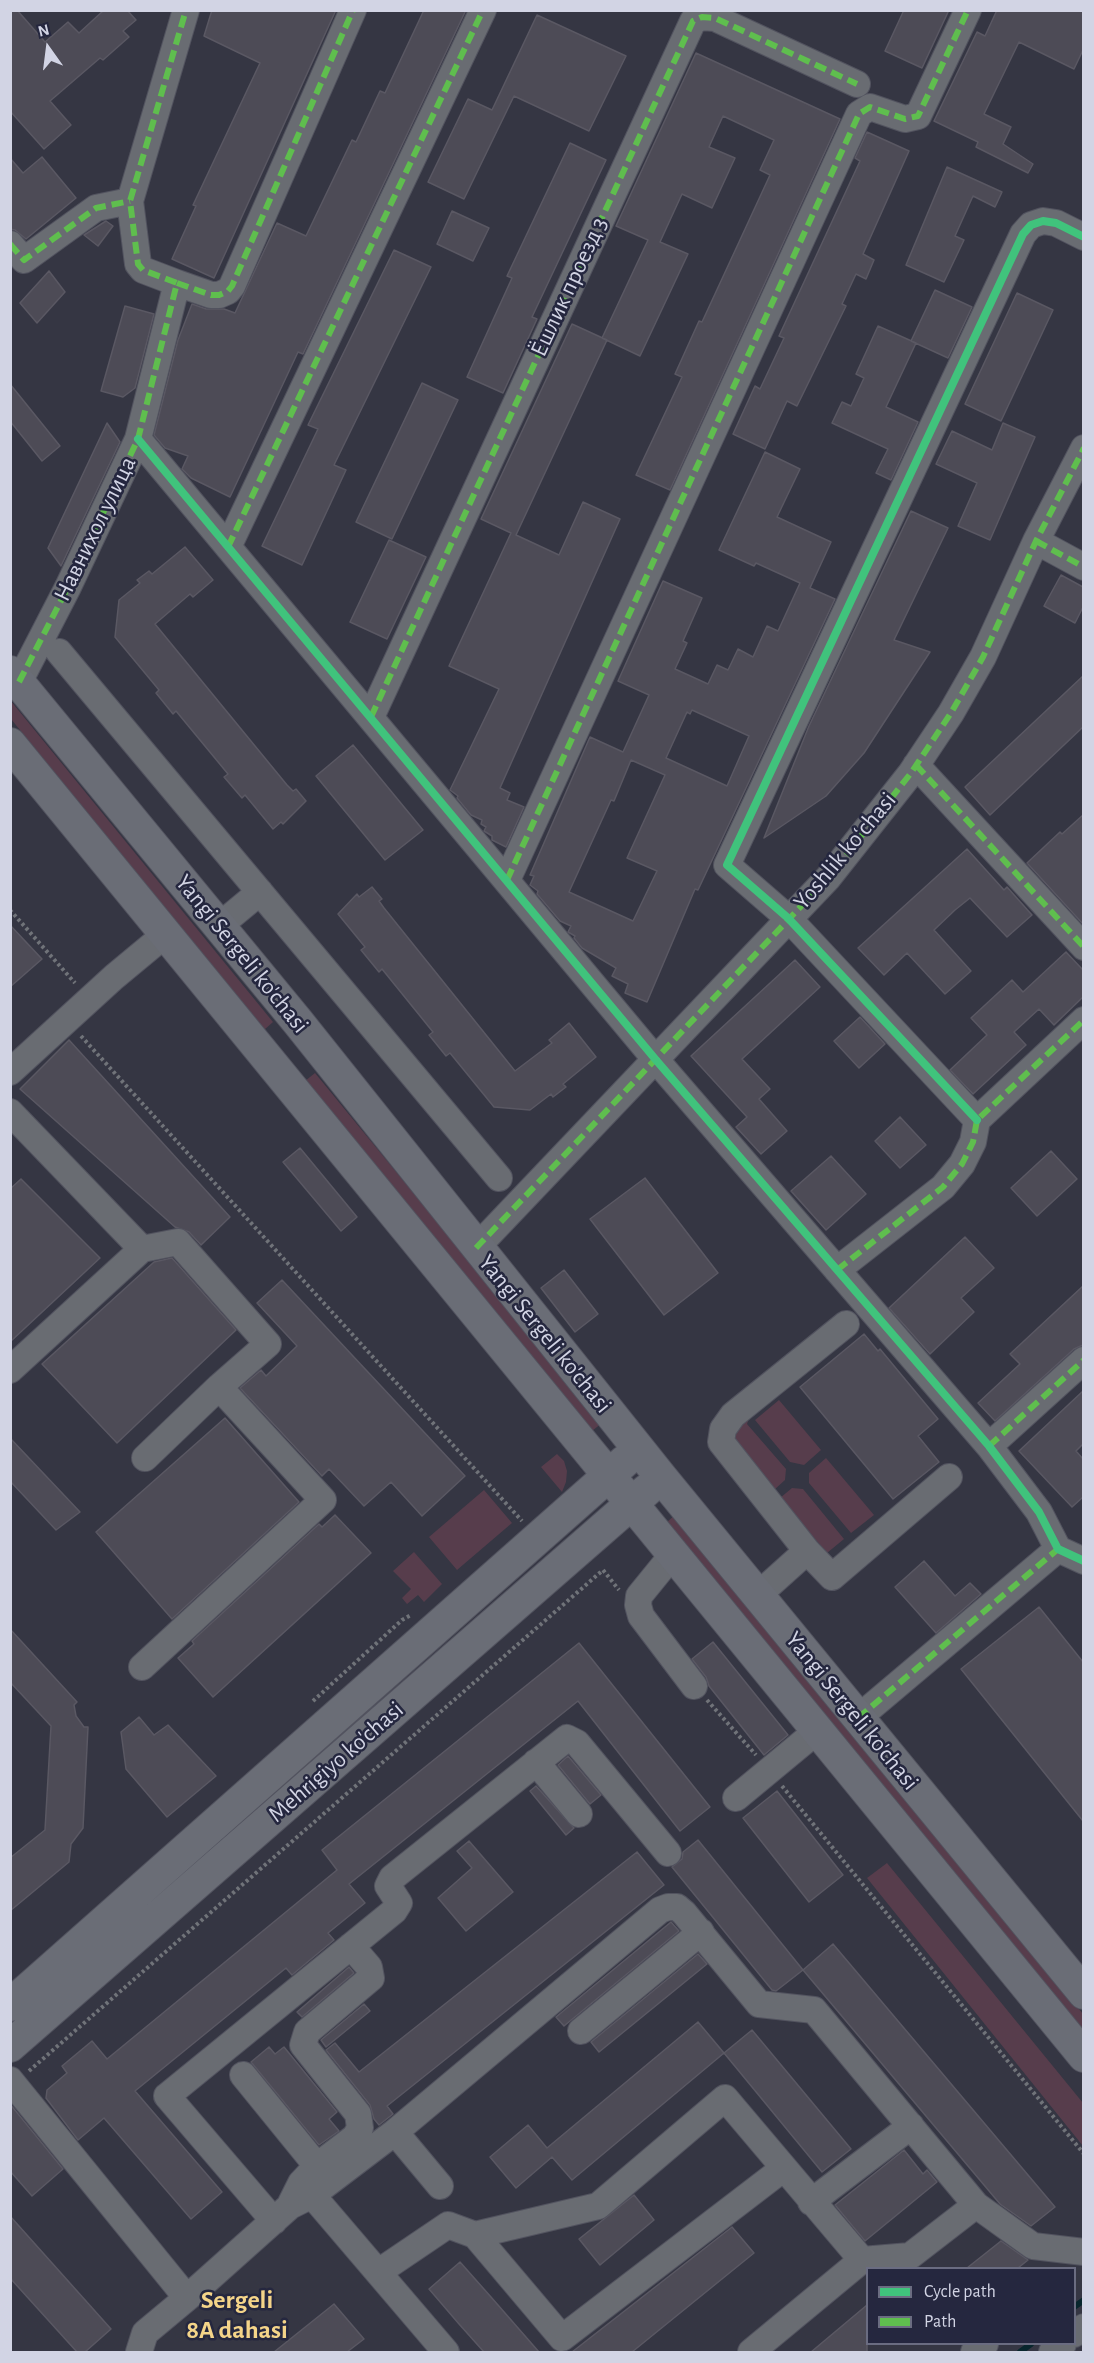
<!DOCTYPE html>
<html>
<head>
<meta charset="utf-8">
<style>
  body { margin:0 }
  #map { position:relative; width:1094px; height:2363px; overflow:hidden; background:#353643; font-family:"Alegreya Sans",sans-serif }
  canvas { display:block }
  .frame { position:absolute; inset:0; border:12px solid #d2d4e4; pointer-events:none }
  .legend { position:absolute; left:866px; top:2267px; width:210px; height:78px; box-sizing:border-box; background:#25273f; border:2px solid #6a6c81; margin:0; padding:8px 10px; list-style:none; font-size:18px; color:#d2d4e4 }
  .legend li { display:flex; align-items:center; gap:12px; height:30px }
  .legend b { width:30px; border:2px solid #6a6c81 }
  .north { position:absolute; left:18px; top:18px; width:60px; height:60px; -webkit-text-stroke:4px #25273f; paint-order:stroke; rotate:346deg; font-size:16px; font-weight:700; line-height:24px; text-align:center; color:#d2d4e4 }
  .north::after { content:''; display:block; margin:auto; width:21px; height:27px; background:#d2d4e4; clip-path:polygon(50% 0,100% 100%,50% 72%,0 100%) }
</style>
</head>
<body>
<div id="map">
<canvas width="1094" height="2363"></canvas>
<div class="frame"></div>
<ul class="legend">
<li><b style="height:8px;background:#40c37c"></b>Cycle path</li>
<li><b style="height:8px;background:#5fbe4e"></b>Path</li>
</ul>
<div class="north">N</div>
</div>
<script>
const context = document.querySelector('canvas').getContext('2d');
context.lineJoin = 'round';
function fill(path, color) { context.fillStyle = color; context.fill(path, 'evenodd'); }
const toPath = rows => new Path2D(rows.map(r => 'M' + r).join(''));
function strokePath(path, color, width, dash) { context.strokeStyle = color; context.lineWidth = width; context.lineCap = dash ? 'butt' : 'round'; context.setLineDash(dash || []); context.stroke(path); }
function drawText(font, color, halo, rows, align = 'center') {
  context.font = font + ' "Alegreya Sans",sans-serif'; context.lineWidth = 5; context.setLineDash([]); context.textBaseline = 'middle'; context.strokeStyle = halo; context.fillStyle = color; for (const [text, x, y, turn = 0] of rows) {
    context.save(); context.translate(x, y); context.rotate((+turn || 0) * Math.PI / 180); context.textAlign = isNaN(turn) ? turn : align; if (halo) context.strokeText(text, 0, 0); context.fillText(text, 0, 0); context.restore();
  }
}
fill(toPath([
  [10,700,273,1022,264,1030,11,719],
  [315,1073,602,1423,592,1431,305,1081],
  [779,1400,821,1450,804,1465,790,1462,755,1420],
  [749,1418,747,1424,786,1469,785,1480,774,1490,733,1441,733,1432],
  [557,1454,564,1461,567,1471,566,1482,562,1492,541,1467],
  [826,1458,874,1515,851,1533,809,1483,809,1473],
  [792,1488,803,1489,844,1539,827,1553,780,1498],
  [484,1490,512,1523,457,1570,429,1537],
  [676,1514,1083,2014,1083,2032,667,1522],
  [414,1552,442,1584,424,1602,418,1595,407,1604,402,1598,411,1589,393,1571],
  [887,1863,1083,2103,1083,2146,867,1878]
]), '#573d4c');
strokePath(toPath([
  [1074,2307,1084,2300],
  [1020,2352,1031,2344]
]), '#08262d', 6);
const building = toPath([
  [10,10,17,10,45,42,68,22,79,33,104,10,127,10,136,20,123,31,129,37,103,60,100,58,50,101,71,125,44,149,10,111,10,10],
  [212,10,336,10,214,278,172,259,196,206,193,205,260,63,204,36,212,10],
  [424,10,466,10,303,354,298,352,230,497,191,478,182,469,188,456,165,448,154,435,178,340,192,304,206,309,224,309,235,313,277,223,306,236,352,140,356,142,380,91,385,93,424,10],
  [904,10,949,10,922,68,885,51,904,10],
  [997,10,1083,10,1083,50,1074,69,1019,42,984,114,1011,127,1003,144,1033,164,1028,173,976,147,978,142,934,121,977,32,985,36,997,10],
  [537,15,626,56,589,131,514,96,464,199,428,182,468,99,492,110,537,15],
  [696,53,840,119,670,490,636,475,682,377,675,374,699,321,702,322,770,175,760,170,774,140,723,116,709,147,735,158,712,208,682,194,660,242,688,254,640,356,602,338,648,240,616,226,696,53],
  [867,132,909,151,863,254,874,260,866,279,856,274,842,304,846,306,797,406,787,401,765,449,733,434,755,386,760,389,784,338,779,336,860,161,855,158,867,132],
  [570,143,606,160,532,317,537,319,503,393,467,377,512,278,507,276,570,143],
  [42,157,76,198,26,239,15,230,10,229,10,158,23,173,42,157],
  [947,167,1002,192,995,207,973,196,955,236,964,240,944,282,906,265,947,167],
  [452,211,489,228,473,261,437,244,452,211],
  [106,221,113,226,98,246,84,235,106,221],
  [394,250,431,267,334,465,346,470,302,565,262,546,318,429,308,425,394,250],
  [49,271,65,292,37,323,20,303,49,271],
  [935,290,972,307,948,358,911,341,935,290],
  [1017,293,1053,310,1001,421,965,404,1017,293],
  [125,306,154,314,135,388,123,397,101,391,125,306],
  [572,324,607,340,516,535,559,555,583,502,620,519,500,788,510,793,507,800,524,807,506,847,492,840,492,836,484,831,486,827,481,824,482,820,471,815,457,798,458,796,450,790,499,689,449,666,511,533,481,519,572,324],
  [878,326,916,343,886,407,918,422,891,480,876,473,888,449,832,423,842,402,851,406,864,378,856,374,878,326],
  [422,383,458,400,392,539,356,522,422,383],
  [10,384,60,446,42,461,10,421,10,384],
  [107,423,120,442,61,566,48,548,107,423],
  [1003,423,1035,437,990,540,958,526,977,483,936,464,952,431,992,450,1003,423],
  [765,452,800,469,777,517,831,542,810,588,835,599,698,890,695,889,647,1002,625,993,628,984,612,976,616,968,582,948,574,938,575,936,568,932,571,926,560,921,537,894,538,891,530,885,534,876,530,875,590,737,623,752,649,695,618,681,663,581,702,598,683,641,687,643,675,669,708,684,717,665,728,670,738,649,753,657,767,626,778,631,800,583,756,563,754,566,719,550,765,452],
  [692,710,749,736,727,786,666,758,687,712,690,714,692,710],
  [631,760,665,775,627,858,657,871,633,921,569,892,611,800,614,801,631,760],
  [911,511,948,528,894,640,930,652,864,753,826,796,764,838,809,726,911,511],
  [389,540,426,557,387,639,350,622,389,540],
  [185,547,213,580,193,597,190,594,155,624,287,785,293,791,296,789,306,801,283,824,281,822,273,829,245,795,242,798,224,777,228,774,176,711,173,714,156,693,159,690,115,637,119,600,140,583,137,580,149,571,152,574,185,547],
  [1061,575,1083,587,1083,607,1075,623,1044,606,1061,575],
  [1083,676,1083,727,990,815,965,787,1083,676],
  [353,745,423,830,385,860,316,776,353,745],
  [1083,815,1083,924,1027,863,1060,832,1062,834,1083,815],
  [967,849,1004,890,1007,887,1032,915,1007,937,970,898,955,910,934,930,971,971,945,994,907,953,884,975,858,948,967,849],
  [372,887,382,899,379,901,384,908,515,1071,552,1043,549,1040,569,1023,596,1057,563,1084,566,1087,553,1097,551,1094,530,1110,494,1107,450,1053,446,1056,429,1035,433,1032,382,969,379,972,361,950,365,947,338,914,357,894,359,897,372,887],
  [10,925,42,959,10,987,10,925],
  [1066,952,1083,970,1083,997,1054,1025,1039,1009,1014,1032,1026,1045,973,1094,950,1070,987,1035,971,1018,1012,980,1023,992,1066,952],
  [795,960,820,987,742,1059,770,1089,759,1099,787,1131,761,1154,736,1127,747,1117,691,1056,795,960],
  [860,1017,885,1044,859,1068,834,1041,860,1017],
  [69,1040,230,1217,201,1245,189,1232,175,1227,20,1089,69,1040],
  [900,1117,926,1145,900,1168,875,1141,900,1117],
  [300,1148,357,1217,341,1231,283,1162,300,1148],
  [1051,1151,1077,1179,1037,1216,1011,1188,1051,1151],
  [831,1156,866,1194,826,1230,791,1191,831,1156],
  [645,1178,718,1273,664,1315,590,1219,645,1178],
  [21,1179,100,1258,10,1342,10,1189,21,1179],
  [965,1237,994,1268,961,1298,974,1312,930,1354,889,1308,965,1237],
  [172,1258,236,1330,117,1443,42,1364,154,1262,172,1258],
  [564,1270,598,1314,575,1332,541,1288,564,1270],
  [282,1280,465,1476,422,1516,391,1482,364,1506,329,1469,322,1476,240,1388,261,1370,266,1376,297,1346,257,1303,282,1280],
  [1083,1286,1083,1345,1074,1349,995,1421,978,1403,1020,1364,1010,1354,1083,1286],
  [864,1334,878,1351,880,1349,938,1419,918,1436,939,1462,893,1499,800,1387,864,1334],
  [1083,1391,1083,1444,1076,1451,1083,1459,1083,1497,1072,1507,1019,1451,1083,1391],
  [225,1418,299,1502,172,1619,96,1532,225,1418],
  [10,1438,80,1512,56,1530,10,1481,10,1438],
  [335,1515,371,1553,213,1697,178,1658,194,1644,192,1641,319,1524,322,1527,335,1515],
  [924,1561,955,1596,970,1583,981,1594,936,1633,895,1587,924,1561],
  [1039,1607,1083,1662,1083,1821,961,1669,1039,1607],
  [10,1629,77,1702,74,1705,76,1716,84,1727,88,1727,83,1828,71,1844,69,1862,10,1911,10,1858,45,1830,51,1726,10,1682,10,1629],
  [713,1642,788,1735,764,1755,709,1686,706,1677,692,1659,713,1642],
  [579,1643,710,1807,680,1831,578,1701,349,1884,365,1903,328,1933,334,1940,292,1975,286,1968,135,2091,222,2192,191,2219,104,2118,78,2140,46,2098,47,2090,67,2073,62,2066,92,2041,107,2059,337,1870,322,1850,579,1643],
  [139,1717,154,1735,168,1725,216,1776,167,1817,126,1769,121,1732,139,1717],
  [568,1756,601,1795,590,1804,558,1765,568,1756],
  [536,1786,574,1828,566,1835,530,1791,536,1786],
  [777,1791,843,1875,809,1902,743,1818,777,1791],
  [698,1840,803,1970,776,1991,772,1990,672,1867,682,1859,683,1852,698,1840],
  [469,1841,513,1892,466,1931,438,1898,472,1868,457,1851,469,1841],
  [637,1852,664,1885,387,2106,393,2114,379,2125,374,2119,370,2105,326,2050,335,2043,359,2072,637,1852],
  [671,1922,679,1931,564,2026,556,2017,671,1922],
  [833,1944,1055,2207,1031,2226,1000,2204,803,1970,833,1944],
  [698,1954,707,1964,599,2052,591,2042,698,1954],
  [349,1967,354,1973,302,2017,297,2012,349,1967],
  [364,2004,370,2011,326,2047,321,2040,364,2004],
  [698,2022,724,2053,572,2180,552,2157,516,2188,490,2157,528,2125,547,2148,698,2022],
  [752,2030,851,2149,822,2172,724,2053,752,2030],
  [269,2047,275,2054,284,2047,337,2112,329,2119,339,2131,319,2145,251,2062,269,2047],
  [10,2104,63,2169,32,2196,10,2171,10,2104],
  [904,2150,923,2174,927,2170,937,2182,865,2241,835,2205,904,2150],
  [634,2195,654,2220,600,2265,579,2239,634,2195],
  [10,2216,111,2329,85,2352,77,2352,10,2278,10,2216],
  [732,2227,754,2253,632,2352,572,2352,732,2227],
  [1001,2241,1028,2260,1018,2268,967,2268,1001,2241],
  [460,2262,491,2297,539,2352,484,2352,459,2324,429,2289,460,2262],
  [334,2304,364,2339,347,2352,274,2352,334,2304],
  [867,2305,867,2352,811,2352,867,2305]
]);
fill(building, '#4d4b56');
strokePath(building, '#5a5863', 1.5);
const minor = toPath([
  [10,244,24,260,96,208,130,201],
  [177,283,211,295,219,295,228,291,232,286,353,10],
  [138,439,656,1060,989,1446,1039,1512,1058,1549,1084,1561],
  [1036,541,1084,567],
  [228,547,483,10],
  [59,652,499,1178],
  [19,682,68,587,138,439,177,283,143,270,138,264,130,201,186,10],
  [371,717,693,21,702,17,715,18,857,84],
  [916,765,1084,947],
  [507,880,859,114,870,107,905,119,918,116,968,10],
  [219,926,260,892],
  [10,1072,114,977,167,933],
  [10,1112,142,1249],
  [977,1120,788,918,727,865,1023,234,1031,225,1043,221,1056,223,1084,237],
  [476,1248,828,878,911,773,951,713,983,657,1036,541,1084,448],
  [837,1270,943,1187,962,1164,973,1142,977,1120,1084,1020],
  [10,1370,142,1249,178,1242,268,1344,219,1387,323,1500,142,1667],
  [989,1446,1084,1360],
  [145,1458,219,1387],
  [807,1551,832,1577,949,1477],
  [674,1553,639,1596,638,1605,641,1616,694,1686],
  [758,1595,807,1551,721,1442,723,1429,733,1415,846,1324],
  [858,1718,1058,1549],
  [536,1762,579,1814],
  [736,1798,818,1730],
  [581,2031,701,1932],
  [243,2075,317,2166],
  [10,2080,187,2298,145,2333,139,2352],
  [395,2132,440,2186],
  [312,2195,395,2132,660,1910,668,1907,677,1907,684,1913,759,2004,814,2010,976,2205,1033,2246,1084,2252],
  [811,2202,911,2126],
  [291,2203,301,2183,317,2166,355,2137,360,2128,358,2114,303,2045,307,2032,371,1978,369,1967,351,1946],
  [274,2221,167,2096,394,1911,399,1903,388,1886,392,1878,567,1738,577,1743,668,1853],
  [475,2235,562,2338,784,2168],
  [862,2260,910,2256,976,2205],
  [380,2271,448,2225,475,2235,598,2206,725,2098,862,2260,751,2352],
  [187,2298,290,2206,312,2195,446,2352],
  [1074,2334,1084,2327],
  [974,2352,985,2344],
  [1052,2352,1063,2344]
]);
const major = toPath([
  [10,672,298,1022,661,1477,1084,1993],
  [10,744,1084,2056],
  [10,2005,625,1461],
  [10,2046,647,1490]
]);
strokePath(minor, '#52535f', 28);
strokePath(major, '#52535f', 34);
strokePath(toPath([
  [10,910,75,983],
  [81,1036,522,1521],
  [707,1700,756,1755],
  [313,1701,402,1620,411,1615],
  [782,1786,1084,2154],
  [29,2071,603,1570,619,1590]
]), '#707379', 4, [3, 3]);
strokePath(minor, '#696c72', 26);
strokePath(major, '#6a6d76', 32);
strokePath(toPath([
  [10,244,24,260,96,208,130,201],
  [177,283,211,295,219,295,228,291,232,286,353,10],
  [1036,541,1084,567],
  [228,547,483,10],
  [19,682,68,587,138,439,177,283,143,270,138,264,130,201,186,10],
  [371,717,693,21,702,17,715,18,857,84],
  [916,765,1084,947],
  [507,880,859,114,870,107,905,119,918,116,968,10],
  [476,1248,828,878,911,773,951,713,983,657,1036,541,1084,448],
  [837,1270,943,1187,962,1164,973,1142,977,1120,1084,1020],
  [989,1446,1084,1360],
  [858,1718,1058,1549]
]), '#5fbe4e', 6, [12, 6]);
strokePath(toPath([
  [138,439,656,1060,989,1446,1039,1512,1058,1549,1084,1561],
  [977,1120,788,918,727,865,1023,234,1031,225,1043,221,1056,223,1084,237]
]), '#40c37c', 8);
drawText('24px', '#d2d4e4', '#25273f', [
  ["Ёшлик проезд 3",569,287,-65],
  ["Навнихол улица",95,529,-64],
  ["Yoshlik koʻchasi",845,851,-50],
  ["Yangi Sergeli ko'chasi",242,954,51],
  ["Yangi Sergeli ko'chasi",545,1334,51],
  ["Yangi Sergeli ko'chasi",852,1711,51],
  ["Mehrigiyo ko'chasi",336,1762,-41]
]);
drawText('bold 26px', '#f4d489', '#25273f', [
  ["Sergeli",237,2300],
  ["8A dahasi",237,2330]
]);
</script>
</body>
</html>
